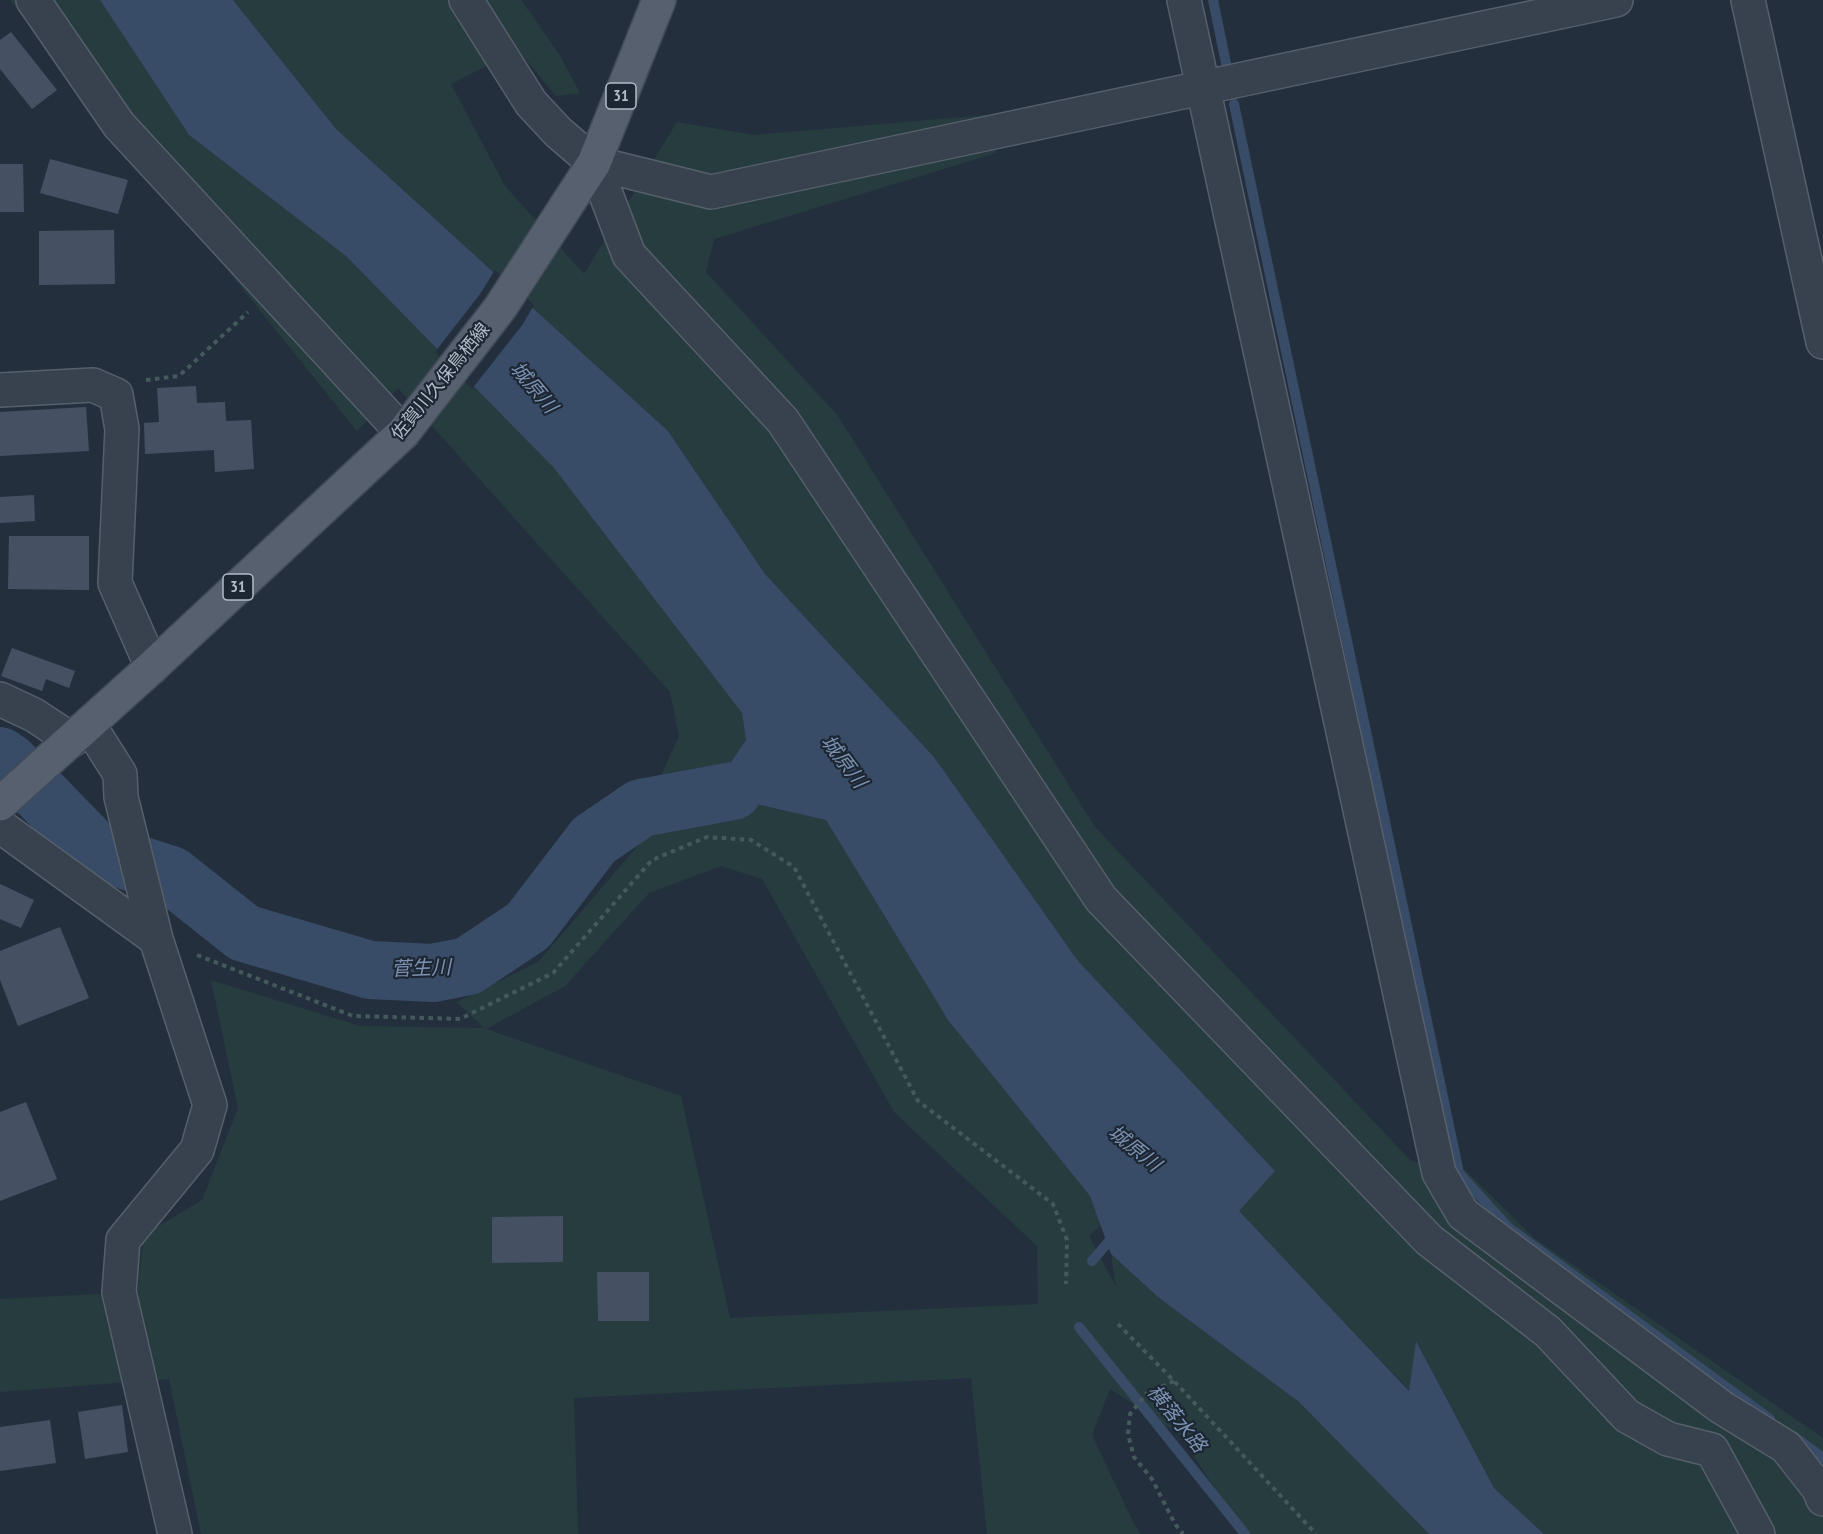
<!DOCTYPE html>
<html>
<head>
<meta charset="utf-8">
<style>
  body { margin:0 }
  canvas { display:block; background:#242f3e }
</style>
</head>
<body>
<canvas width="1823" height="1534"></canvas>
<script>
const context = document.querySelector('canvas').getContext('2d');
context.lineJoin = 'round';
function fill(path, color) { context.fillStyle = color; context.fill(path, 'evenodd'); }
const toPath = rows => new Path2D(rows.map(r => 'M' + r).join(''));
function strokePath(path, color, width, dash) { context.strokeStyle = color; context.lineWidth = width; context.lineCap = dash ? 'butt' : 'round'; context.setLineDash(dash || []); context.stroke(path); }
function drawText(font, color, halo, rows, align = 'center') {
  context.font = font + ' "PT Sans Narrow","Noto Sans JP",sans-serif'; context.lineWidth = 4.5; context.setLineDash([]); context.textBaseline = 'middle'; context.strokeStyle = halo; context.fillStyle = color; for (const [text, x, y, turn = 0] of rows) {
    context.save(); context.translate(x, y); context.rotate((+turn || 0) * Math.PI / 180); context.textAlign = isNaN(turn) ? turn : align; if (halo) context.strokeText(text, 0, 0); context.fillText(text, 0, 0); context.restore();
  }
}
fill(toPath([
  [10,0,100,0,189,135,346,256,554,468,742,713,746,740,727,768,654,791,679,736,670,692,398,388,357,431],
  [233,0,521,0,559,54,580,93,556,96,518,50,451,84,505,186,584,274,677,122,754,135,986,115,996,153,714,239,706,272,838,416,1095,827,1411,1161,1465,1170,1534,1238,1823,1438,1823,1534,1544,1534,1494,1488,1417,1342,1410,1391,1238,1211,1275,1171,1078,961,934,757,765,574,668,431,336,129],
  [747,802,826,820,948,1020,1090,1196,1101,1225,1089,1236,1116,1287,1111,1254,1158,1297,1299,1402,1429,1534,1245,1534,1180,1435,1110,1389,1092,1435,1134,1524,1141,1534,987,1534,971,1378,574,1398,578,1534,201,1534,169,1379,0,1392,0,1299,137,1292,144,1235,202,1200,238,1108,211,980,360,1026,484,1028,457,1002,538,962,641,842,657,820],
  [721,866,762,879,894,1112,1037,1246,1038,1304,730,1318,681,1096,486,1029,565,986,649,893]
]), '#263c3f');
fill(toPath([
  [100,0,233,0,336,129,668,431,765,574,934,757,1078,961,1275,1171,1239,1211,1409,1391,1416,1341,1494,1488,1544,1534,1429,1534,1299,1402,1158,1297,1111,1254,1090,1196,948,1020,826,820,747,802,657,820,654,791,727,768,746,740,742,713,554,468,346,256,189,135]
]), '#394c67');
fill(toPath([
  [495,270,534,305,523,324,472,389,435,352,480,294]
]), '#242f3e');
strokePath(toPath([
  [1213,0,1226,63],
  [1234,104,1459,1173,1508,1227,1770,1419],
  [1092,1261,1117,1232],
  [1079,1327,1245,1534],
  [1795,1437,1823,1458]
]), '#394c67', 10);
strokePath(toPath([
  [0,756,10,763,96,851,171,875,244,933,370,970,433,973,468,966,528,926,594,840,641,808,733,791]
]), '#394c67', 58);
fill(toPath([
  [11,32,57,90,32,109,0,69,0,40],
  [50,159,128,180,118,214,40,193],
  [0,164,23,164,24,212,0,212],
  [114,230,115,284,39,285,39,231],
  [196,386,197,403,225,402,226,421,251,420,254,469,215,472,214,450,145,454,144,423,159,422,157,388],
  [86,407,89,451,0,456,0,412],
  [34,495,35,521,0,523,0,497],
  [9,536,89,536,89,590,8,589],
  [12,648,75,671,69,688,46,679,42,691,1,676],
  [0,884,34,900,21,928,0,919],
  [60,927,89,998,18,1026,0,980,0,951],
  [26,1102,57,1179,0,1201,0,1112],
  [563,1216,563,1262,492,1263,492,1217],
  [597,1272,649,1272,649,1321,598,1321],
  [122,1405,128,1452,85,1459,78,1412],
  [50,1420,56,1463,0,1471,0,1427]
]), '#455162');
const minor = toPath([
  [33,0,119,125,403,433],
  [466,0,531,103,558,132,594,163,711,192,1616,0],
  [1184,0,1439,1173,1463,1214,1721,1407,1786,1447,1819,1489,1823,1499],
  [1748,0,1823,342],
  [594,163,629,255,783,421,1101,899,1429,1240,1548,1332,1627,1416,1668,1439,1712,1450,1758,1534],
  [0,390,93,385,116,395,122,429,115,583,152,667],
  [0,699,34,715,72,740],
  [89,725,120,774,121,797,156,939,210,1105,197,1150,123,1240,119,1292,175,1534],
  [0,826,156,939]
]);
const primary = toPath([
  [0,804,152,667,403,433,500,308,594,163,659,0]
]);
strokePath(minor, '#565f6c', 36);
strokePath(primary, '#414a57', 36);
strokePath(toPath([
  [146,380,179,376,248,312],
  [197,955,353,1016,460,1019,553,973,652,860,707,837,751,840,794,867,918,1101,1053,1204,1067,1240,1066,1284],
  [1118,1324,1174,1381,1316,1534],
  [1174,1381,1146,1394,1130,1414,1128,1434,1134,1457,1152,1479,1175,1524,1183,1534]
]), '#44595c', 4, [4.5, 4.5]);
strokePath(minor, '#38414e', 33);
strokePath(primary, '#56606e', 33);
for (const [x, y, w] of [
  [621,96,30],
  [238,587,30]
]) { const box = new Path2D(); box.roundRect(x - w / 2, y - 13, w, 26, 4.5); context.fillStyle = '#1d2633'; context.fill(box); strokePath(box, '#b4bcc9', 1.5); }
drawText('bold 16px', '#b4bcc9', null, [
  ["31",621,96],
  ["31",238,587]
]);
drawText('18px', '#b4bcc9', '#1d2633', [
  ["佐賀川久保鳥栖線",441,382,-51]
]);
drawText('italic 20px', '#7c92b1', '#1d2633', [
  ["城原川",533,388,50],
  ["城原川",843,762,53],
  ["菅生川",421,969,-2],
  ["城原川",1134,1149,39],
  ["横落水路",1176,1419,51]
]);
</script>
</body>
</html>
